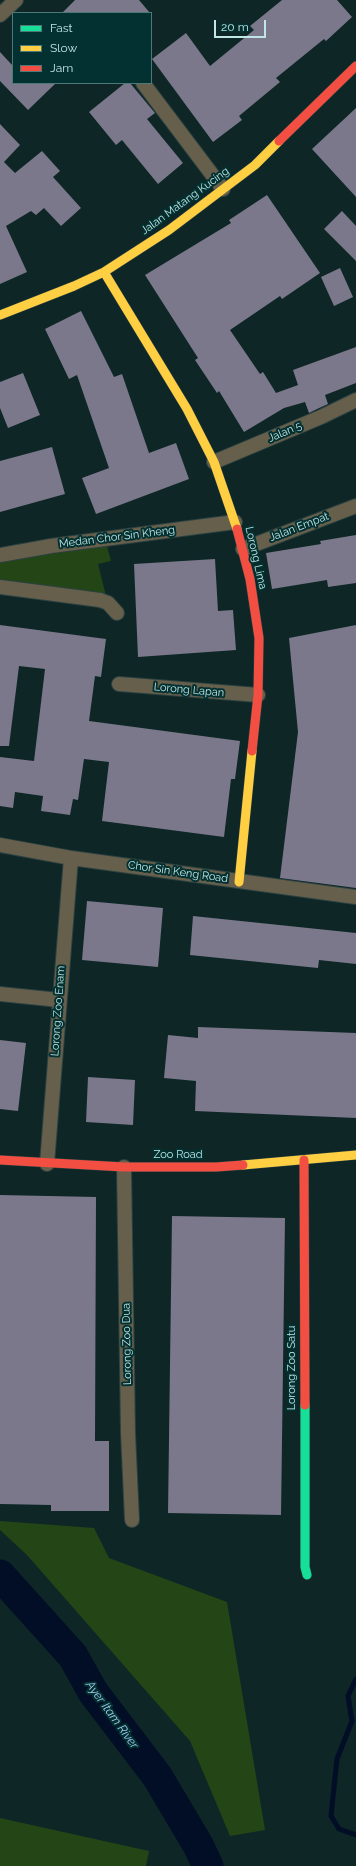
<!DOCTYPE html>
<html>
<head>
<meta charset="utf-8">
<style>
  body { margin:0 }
  #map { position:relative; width:356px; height:1866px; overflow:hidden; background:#0e2626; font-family:Raleway,sans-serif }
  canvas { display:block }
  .legend { position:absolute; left:12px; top:12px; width:140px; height:72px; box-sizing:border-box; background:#033030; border:1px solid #4f7979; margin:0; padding:5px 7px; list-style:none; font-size:12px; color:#c1e6e6 }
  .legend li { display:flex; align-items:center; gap:8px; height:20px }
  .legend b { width:20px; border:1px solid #4f7979 }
  .scale { position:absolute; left:214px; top:20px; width:52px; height:18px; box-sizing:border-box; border:2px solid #c1e6e6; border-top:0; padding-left:5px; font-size:12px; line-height:14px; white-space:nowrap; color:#c1e6e6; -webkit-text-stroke:3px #033030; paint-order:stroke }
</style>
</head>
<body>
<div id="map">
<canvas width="356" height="1866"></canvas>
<ul class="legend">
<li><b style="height:5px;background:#16e098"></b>Fast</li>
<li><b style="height:5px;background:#ffcf43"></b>Slow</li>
<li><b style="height:5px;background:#f24e42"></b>Jam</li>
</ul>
<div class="scale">20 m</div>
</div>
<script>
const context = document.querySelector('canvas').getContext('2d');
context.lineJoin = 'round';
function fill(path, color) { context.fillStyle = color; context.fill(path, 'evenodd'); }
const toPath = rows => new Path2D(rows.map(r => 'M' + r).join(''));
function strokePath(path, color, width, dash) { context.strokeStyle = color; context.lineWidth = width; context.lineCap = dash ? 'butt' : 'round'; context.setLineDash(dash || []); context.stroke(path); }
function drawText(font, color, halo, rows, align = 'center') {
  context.font = font + ' Raleway,sans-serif'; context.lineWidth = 4; context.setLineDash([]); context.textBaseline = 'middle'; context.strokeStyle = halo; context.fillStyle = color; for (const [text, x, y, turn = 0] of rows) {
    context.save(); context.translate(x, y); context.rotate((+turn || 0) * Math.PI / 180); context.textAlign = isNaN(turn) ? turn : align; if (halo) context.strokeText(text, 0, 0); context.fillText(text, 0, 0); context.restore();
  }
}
fill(toPath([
  [107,546,111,561,98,564,106,596,0,579,0,561],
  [0,1521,94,1528,109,1558,227,1602,265,1830,230,1836,190,1741,27,1555,0,1530],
  [0,1818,149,1851,146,1866,0,1866]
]), '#244616');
strokePath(toPath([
  [356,1679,348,1696,352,1721,337,1759,331,1816,339,1829,356,1835]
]), '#010e26', 5);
strokePath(toPath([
  [0,1575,73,1656,93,1692,157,1776,198,1845,208,1866]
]), '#010e26', 31);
fill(toPath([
  [75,0,139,0,150,13,62,13],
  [282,0,337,0,352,17,326,41,324,39,276,78,280,82,239,116,242,120,213,142,152,59,186,33,210,66,254,30,250,26],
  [0,52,13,66,13,83,56,83,28,110,0,81],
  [125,83,130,83,155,113,147,119,183,163,158,184,122,140,116,145,89,112],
  [356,108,356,197,312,149],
  [0,124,20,145,4,162,15,173,42,151,60,171,53,177,81,208,61,226,44,208,36,215,31,211,6,226,27,272,0,284],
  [267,195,320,273,282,299,280,296,230,330,260,374,263,372,276,393,298,385,293,370,356,347,356,383,325,395,328,404,317,409,309,413,305,402,284,408,244,432,219,391,217,393,195,360,198,358,145,275,231,223,229,220],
  [342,211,356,226,356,261,324,229],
  [340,268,353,297,334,306,321,277],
  [81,311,114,377,122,374,149,453,176,443,189,479,96,514,82,478,109,468,77,375,69,379,45,329],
  [23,373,40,415,8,428,0,408,0,382],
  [52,447,65,494,0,512,0,461],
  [356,535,356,583,328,587,327,580,272,589,266,553,321,544,320,541],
  [215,559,218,611,233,610,236,650,138,657,134,564],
  [0,625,106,639,101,677,95,676,89,721,240,741,235,779,231,779,224,837,102,821,109,762,84,759,78,800,73,799,70,815,41,811,43,796,15,792,13,808,0,806,0,757,34,761,45,669,19,666,9,746,0,746],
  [356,625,356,888,280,878,298,732,289,638],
  [87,901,163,908,158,967,82,960],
  [193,916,356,933,356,964,319,960,318,968,190,955],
  [198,1027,356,1033,356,1118,195,1111,196,1081,164,1078,168,1035,198,1038],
  [0,1040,26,1043,18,1111,0,1109],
  [88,1077,135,1080,133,1125,86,1122],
  [0,1195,96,1197,95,1441,109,1441,109,1511,51,1511,51,1505,0,1504],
  [172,1216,285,1218,281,1515,168,1513]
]), '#7a788a');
const street = toPath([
  [0,15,16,0],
  [143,83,223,189],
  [214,462,321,417,356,400],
  [243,549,356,506],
  [0,555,51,546,235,522],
  [0,587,100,600,108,603,117,613],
  [119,684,258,695],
  [0,845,71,858,356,897],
  [0,994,59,1000],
  [47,1164,71,858],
  [124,1167,128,1433,132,1520]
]);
const fast = toPath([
  [305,1405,305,1567,307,1575]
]);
const slow = toPath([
  [104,272,187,409,214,462,237,529],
  [0,315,74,286,104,272,169,230,255,165,279,141],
  [239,882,252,751],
  [243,1165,356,1155]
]);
const jam = toPath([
  [279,141,356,66],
  [237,529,250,579,259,638,258,695,252,751],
  [0,1160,124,1167,216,1167,243,1165],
  [304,1160,305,1405]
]);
strokePath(street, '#2c4242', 16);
strokePath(fast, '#2c4242', 10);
strokePath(slow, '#2c4242', 10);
strokePath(jam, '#2c4242', 10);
strokePath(street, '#665f4c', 14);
strokePath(fast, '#16e098', 9);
strokePath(slow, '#ffcf43', 9);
strokePath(jam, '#f24e42', 9);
drawText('11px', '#c1e6e6', '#033030', [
  ["Jalan Matang Kucing",185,201,-36],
  ["Jalan 5",285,432,-23],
  ["Jalan Empat",299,527,-21],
  ["Medan Chor Sin Kheng",117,537,-7],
  ["Lorong Lima",256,558,77],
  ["Lorong Lapan",189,690,5],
  ["Chor Sin Keng Road",178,872,8],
  ["Lorong Zoo Enam",58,1011,-86],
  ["Zoo Road",178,1155],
  ["Lorong Zoo Dua",127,1344,-91],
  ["Lorong Zoo Satu",292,1368,-90]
]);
drawText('italic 12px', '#a9caf5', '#033030', [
  ["Ayer Itam River",112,1715,54]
]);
</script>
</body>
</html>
